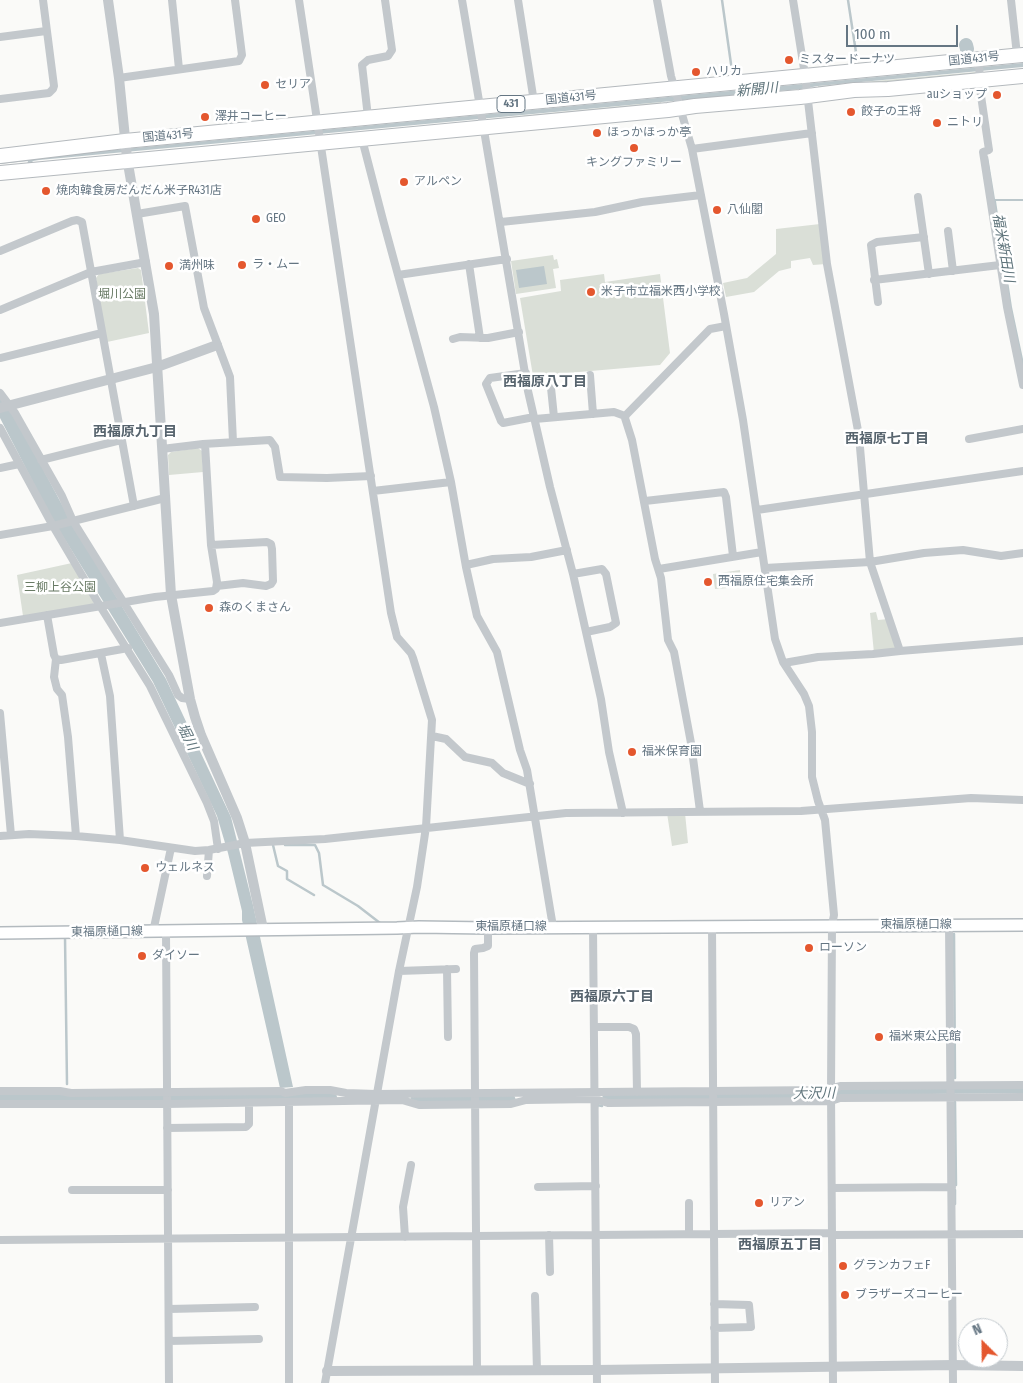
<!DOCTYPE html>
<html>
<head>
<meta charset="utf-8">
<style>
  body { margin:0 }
  #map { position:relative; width:1023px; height:1383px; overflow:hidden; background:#fafaf8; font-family:"Fira Sans Condensed",sans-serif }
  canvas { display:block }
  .north { position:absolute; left:958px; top:1318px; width:50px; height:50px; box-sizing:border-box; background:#fff; border:1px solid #c1c8cd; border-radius:50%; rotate:337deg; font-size:14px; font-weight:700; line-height:20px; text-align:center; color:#657683 }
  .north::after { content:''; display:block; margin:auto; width:18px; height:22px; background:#e4572e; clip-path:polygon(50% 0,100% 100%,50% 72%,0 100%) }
  .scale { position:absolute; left:846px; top:25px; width:112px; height:22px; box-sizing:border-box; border:2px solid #657683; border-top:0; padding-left:6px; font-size:15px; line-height:18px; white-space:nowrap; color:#657683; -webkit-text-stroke:4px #fff; paint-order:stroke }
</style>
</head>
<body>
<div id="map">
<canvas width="1023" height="1383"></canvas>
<div class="north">N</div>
<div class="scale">100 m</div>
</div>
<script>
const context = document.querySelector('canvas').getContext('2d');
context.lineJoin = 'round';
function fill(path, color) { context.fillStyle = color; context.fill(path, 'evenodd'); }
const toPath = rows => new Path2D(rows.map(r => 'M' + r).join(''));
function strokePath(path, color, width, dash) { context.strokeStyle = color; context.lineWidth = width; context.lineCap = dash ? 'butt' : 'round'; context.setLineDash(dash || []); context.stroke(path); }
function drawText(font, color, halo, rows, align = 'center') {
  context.font = font + ' "Fira Sans Condensed","Noto Sans JP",sans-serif'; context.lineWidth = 5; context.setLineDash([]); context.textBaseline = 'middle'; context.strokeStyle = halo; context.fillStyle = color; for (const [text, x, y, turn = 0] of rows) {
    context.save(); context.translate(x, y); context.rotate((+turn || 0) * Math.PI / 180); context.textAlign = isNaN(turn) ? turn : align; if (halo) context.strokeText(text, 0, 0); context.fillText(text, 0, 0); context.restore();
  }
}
fill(toPath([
  [976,72,975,75,887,85,853,84,818,88,818,86],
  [661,102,663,106,559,116,526,116,488,119],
  [820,224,826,264,813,265,810,258,791,261,791,268,779,271,754,292,726,297,723,283,747,278,776,254,776,229],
  [553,255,554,260,557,259,559,268,553,269,556,288,516,294,511,261],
  [138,268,141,270,149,333,107,342,96,278,99,274],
  [604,274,605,282,660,274,670,353,660,365,533,376,520,298,561,291,560,280],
  [198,448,202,451,203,472,169,475,168,455,171,452],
  [72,563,95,600,93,604,23,616,17,575],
  [740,570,741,587,715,589,713,574],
  [876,612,878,620,888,619,898,649,874,653,870,613],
  [667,813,685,813,688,843,672,846]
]), '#dadfd7');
fill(toPath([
  [1023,63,1023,67,818,86,801,89,39,160,33,161,29,166,27,165,28,161,0,164,0,163,40,157],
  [988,156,995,199,1023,199,1023,201,996,201,1012,307,1023,359,1023,373,1012,323,985,158],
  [544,266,547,284,519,288,516,270],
  [0,397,13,413,75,529,166,679,231,817,253,905,293,1087,280,1088,242,920,242,911,228,853,217,816,153,682,51,517,0,418],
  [1023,1086,1023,1093,838,1095,824,1098,609,1101,602,1099,603,1094],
  [412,1095,514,1095,516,1100,510,1101,419,1102,410,1100]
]), '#bbc7cb');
strokePath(toPath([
  [722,0,732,71],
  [848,0,857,59],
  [273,845,278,866,287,871,287,879,314,895],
  [285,845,315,845,319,853,323,885,358,906,380,923],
  [954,934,955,1078],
  [65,937,67,1084],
  [955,1102,956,1185],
  [597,1108,597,1105,602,1106],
  [955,1190,955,1204]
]), '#bbc7cb', 2.5);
strokePath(toPath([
  [966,45,967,49],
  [0,1100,330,1097]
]), '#bbc7cb', 14);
const secondary = toPath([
  [0,933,397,928,419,927,488,928,1023,925]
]);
const trunk = toPath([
  [0,156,125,141,1023,55],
  [0,173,668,110,695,106,800,97,854,90,888,89,1023,76]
]);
strokePath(secondary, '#b3babf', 14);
strokePath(trunk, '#b4b9bd', 16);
strokePath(toPath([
  [172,0,179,69],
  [299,0,391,613,397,637,411,653,413,658,432,720,426,827,417,887,399,971,325,1383],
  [462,0,528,391,550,487,573,574,601,699,609,752,623,813],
  [518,0,534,102],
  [657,0,671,76,692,149,724,314,743,420,775,639,783,662,804,694,809,706,812,732,812,777,818,801,825,820,834,915,832,925,831,1091,833,1383],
  [793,0,805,75,827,264,859,436,870,562,900,651],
  [1011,0,1017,55],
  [0,37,46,31],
  [979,59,980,89,989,150,983,152,1007,307,1023,385],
  [119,78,239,61,242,55,235,0],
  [0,99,49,93,53,89,54,86,43,0],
  [368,117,362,65,368,60,388,56,392,50,385,0],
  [362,139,383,220,434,407,451,482,466,567,477,616,497,652,520,750,527,770,553,927],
  [692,149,812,133],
  [918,197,929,274],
  [137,214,185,206,204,308,230,377,233,442],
  [501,222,595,212,642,202,701,195],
  [948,231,953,271],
  [0,251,72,221,77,220,82,222,134,506],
  [469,264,480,338],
  [398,275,507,259],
  [874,280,1000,265],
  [878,302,871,245,877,242,924,237],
  [0,310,91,272,146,262],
  [453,339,460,337,488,338,519,332],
  [0,358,102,333],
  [526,373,490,378,486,384,501,421,503,423,534,417],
  [590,375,593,414],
  [550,378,554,417],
  [0,393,15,413,62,496,73,521,169,675,178,695,182,698,190,699],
  [535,419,614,412,625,416],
  [0,428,53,526,100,606,150,686,207,803,214,821,218,849],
  [969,439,1023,429],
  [162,449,203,444,270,440,275,447,280,477,327,478,371,476],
  [41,460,121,440],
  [0,468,19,464],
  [373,491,451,482],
  [645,501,724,492,726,497,733,556],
  [757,510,1023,471],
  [0,535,53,526,165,498],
  [211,545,267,542,271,544,272,549,273,581,271,584,266,586,243,583,217,586],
  [466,565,493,559,531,557,567,550],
  [765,568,870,562,924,553,963,550,1001,556,1023,553],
  [659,569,762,552],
  [573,574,602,569,606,574,616,623,610,627,586,632],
  [47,615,54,655,56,659,61,660,128,648],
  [0,623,155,597,213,591,216,589,217,582,211,545,205,444],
  [101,654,110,696,120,840],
  [56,659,54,677,57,689,62,695,68,737,76,836],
  [784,663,818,657,873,654,900,651,1023,641],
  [0,713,11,835],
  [432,736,446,739,465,757,492,763,503,773,530,784],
  [700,811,691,743,674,652,668,640,661,578,655,559,632,440,625,418,626,415,710,329,726,326],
  [0,836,29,834,76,836,120,840,195,851,209,850,245,843,325,839,566,813,801,811,971,798,1023,800],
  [207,876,209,850],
  [949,925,953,1383],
  [712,926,715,1383],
  [593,927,597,1383],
  [153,932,171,848],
  [166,932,169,1383],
  [447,969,448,1037],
  [399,971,456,969],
  [594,1027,629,1027,634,1029,636,1034,637,1092],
  [0,1091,60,1091,71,1093,281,1091,285,1093,306,1090,330,1090,346,1093,376,1094,824,1090,841,1086,1023,1085],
  [0,1104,167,1104,402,1100,419,1105,511,1104,526,1100,595,1099,608,1103,713,1102,831,1101,840,1098,1023,1097],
  [167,1128,246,1127,249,1124,249,1103],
  [538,1187,596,1186],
  [832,1188,952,1187],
  [72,1190,168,1190],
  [689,1203,689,1234],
  [549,1235,550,1272],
  [832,1235,1023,1234],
  [405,1237,403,1207,411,1165],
  [0,1240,832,1233],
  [535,1296,537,1371],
  [714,1304,749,1305,751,1327,714,1328],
  [169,1309,255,1307],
  [169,1341,259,1339],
  [477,1370,474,953,475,949,483,948,488,946,488,928],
  [289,1383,289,1102]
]), '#c3c8cc', 8);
strokePath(toPath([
  [108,0,119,78,127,158,154,314,171,595,190,699,195,717,201,735,237,818,245,843,263,929],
  [0,408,157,367,217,345],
  [327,1371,597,1370,953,1365,1023,1366]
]), '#c3c8cc', 10);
strokePath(secondary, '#fff', 11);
strokePath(trunk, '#fff', 14);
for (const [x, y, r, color] of [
  [789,60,5,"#e4572e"],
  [696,72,5,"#e4572e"],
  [265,85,5,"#e4572e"],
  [997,95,5,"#e4572e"],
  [851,112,5,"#e4572e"],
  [205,117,5,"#e4572e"],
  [937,123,5,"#e4572e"],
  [597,133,5,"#e4572e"],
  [634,148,5,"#e4572e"],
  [404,182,5,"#e4572e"],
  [46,191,5,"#e4572e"],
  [717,210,5,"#e4572e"],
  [256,219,5,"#e4572e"],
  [242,265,5,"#e4572e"],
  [169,266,5,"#e4572e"],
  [591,292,5,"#e4572e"],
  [708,582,5,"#e4572e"],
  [209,608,5,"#e4572e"],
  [632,752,5,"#e4572e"],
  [145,868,5,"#e4572e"],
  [809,948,5,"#e4572e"],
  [142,956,5,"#e4572e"],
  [879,1037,5,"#e4572e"],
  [759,1203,5,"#e4572e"],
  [843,1266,5,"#e4572e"],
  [845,1295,5,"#e4572e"]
]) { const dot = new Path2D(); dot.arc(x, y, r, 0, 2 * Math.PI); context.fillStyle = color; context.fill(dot); strokePath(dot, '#fff', 2); }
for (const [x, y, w] of [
  [511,104,28]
]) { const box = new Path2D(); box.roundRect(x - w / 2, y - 8.5, w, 17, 4); context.fillStyle = '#fff'; context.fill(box); strokePath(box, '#657683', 1); }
drawText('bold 11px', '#657683', null, [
  ["431",511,104]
]);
drawText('12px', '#657683', '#fff', [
  ["国道431号",974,59,-6],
  ["国道431号",571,98,-6],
  ["国道431号",168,136,-5],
  ["東福原樋口線",916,925],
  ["東福原樋口線",511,927],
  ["東福原樋口線",107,932,-1]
]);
drawText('12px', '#657683', '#fff', [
  ["ミスタードーナツ",799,60],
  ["ハリカ",706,72],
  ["セリア",275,85],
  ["auショップ",987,95,"right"],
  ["餃子の王将",861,112],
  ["澤井コーヒー",215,117],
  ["ニトリ",947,123],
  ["ほっかほっか亭",607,133],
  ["キングファミリー",634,163,"center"],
  ["アルペン",414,182],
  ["焼肉韓食房だんだん米子R431店",56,191],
  ["八仙閣",727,210],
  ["GEO",266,219],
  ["ラ・ムー",252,265],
  ["満州味",179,266],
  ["米子市立福米西小学校",601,292],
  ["西福原住宅集会所",718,582],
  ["森のくまさん",219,608],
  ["福米保育園",642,752],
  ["ウェルネス",155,868],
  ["ローソン",819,948],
  ["ダイソー",152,956],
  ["福米東公民館",889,1037],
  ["リアン",769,1203],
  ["グランカフェF",853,1266],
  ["ブラザーズコーヒー",855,1295]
], 'left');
drawText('12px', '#687a64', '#fff', [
  ["堀川公園",122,295],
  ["三柳上谷公園",60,588]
]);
drawText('italic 14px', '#60757c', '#fff', [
  ["新開川",757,90,-5],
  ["福米新田川",1003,248,80],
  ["堀川",187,737,64],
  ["大沢川",814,1094,-1]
]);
drawText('bold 14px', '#57646e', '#fff', [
  ["西福原八丁目",545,382],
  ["西福原九丁目",135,432],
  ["西福原七丁目",887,439],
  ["西福原六丁目",612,997],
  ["西福原五丁目",780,1245]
]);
</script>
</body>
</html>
